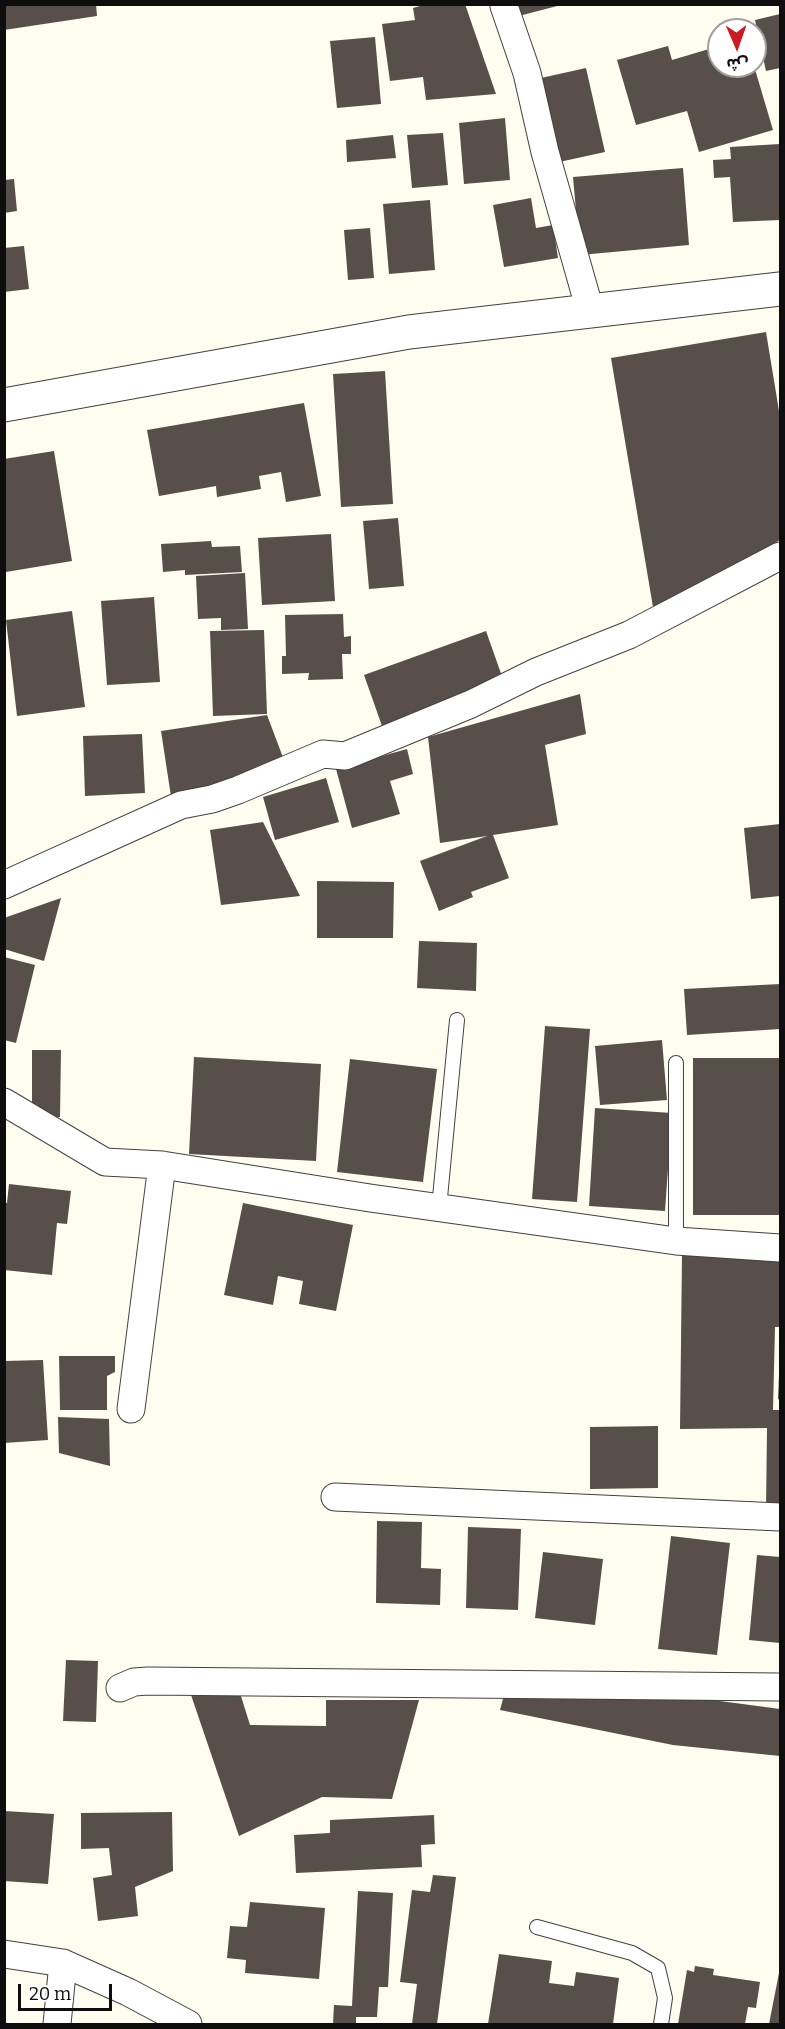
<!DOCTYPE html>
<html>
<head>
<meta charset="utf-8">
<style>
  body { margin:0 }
  #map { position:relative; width:785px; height:2029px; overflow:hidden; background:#fffcf0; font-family:Bitter,"Noto Sans Arabic",serif }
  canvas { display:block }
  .frame { position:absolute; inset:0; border:6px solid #0e0e0e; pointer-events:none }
  .north { position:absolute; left:707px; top:18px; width:60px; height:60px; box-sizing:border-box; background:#fff; border:2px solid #9f9f9f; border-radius:50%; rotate:178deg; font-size:16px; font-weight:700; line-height:24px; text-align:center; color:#0e0e0e }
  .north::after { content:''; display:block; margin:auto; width:21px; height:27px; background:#ca1b22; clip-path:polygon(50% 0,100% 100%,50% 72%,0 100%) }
  .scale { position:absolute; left:18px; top:1984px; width:94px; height:27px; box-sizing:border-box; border:3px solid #0e0e0e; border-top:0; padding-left:8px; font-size:18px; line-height:21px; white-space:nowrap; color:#0e0e0e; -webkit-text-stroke:4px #fff; paint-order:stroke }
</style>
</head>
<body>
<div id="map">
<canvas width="785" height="2029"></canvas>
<div class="frame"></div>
<div class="north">ش</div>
<div class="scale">20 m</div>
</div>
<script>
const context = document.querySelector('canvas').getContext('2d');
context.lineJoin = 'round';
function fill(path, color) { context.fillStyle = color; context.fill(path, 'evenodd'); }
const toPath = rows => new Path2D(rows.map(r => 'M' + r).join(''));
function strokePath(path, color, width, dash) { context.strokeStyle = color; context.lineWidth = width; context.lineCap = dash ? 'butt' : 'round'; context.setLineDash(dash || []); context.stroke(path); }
fill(toPath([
  [4,4,96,4,97,16,4,30],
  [427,4,465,4,496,94,426,100,423,77,390,81,382,24,415,20,413,8],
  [512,4,560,4,561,5,515,17],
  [780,14,780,68,766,71,755,20],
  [375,37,381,104,337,108,330,41],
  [668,46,672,60,709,49,712,59,719,57,719,66,754,66,773,130,699,152,687,111,636,125,617,60],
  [586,68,605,152,550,164,532,80],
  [505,118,510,180,464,184,459,123],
  [443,133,448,185,412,188,407,135],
  [393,135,396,158,347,162,346,140],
  [780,144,780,220,733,222,730,177,714,178,713,160,731,159,730,147],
  [683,168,689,245,580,255,573,177],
  [14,179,17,211,4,213,4,180],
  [531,198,536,228,553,225,558,258,504,267,493,205],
  [430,200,435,270,389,274,383,204],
  [370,228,374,278,348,280,344,230],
  [24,246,29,289,4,292,4,248],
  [766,332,780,417,780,540,654,613,611,358],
  [385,371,393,504,341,507,333,374],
  [304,403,321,496,286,502,281,472,259,476,261,489,217,497,216,486,159,496,147,430],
  [54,451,72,561,6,572,4,459],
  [398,518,404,586,369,589,363,521],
  [331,534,335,601,262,605,258,538],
  [211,541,212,547,240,546,242,572,185,575,185,570,163,572,161,544],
  [245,573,248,629,221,630,221,618,198,619,196,576],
  [154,597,160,682,107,685,101,601],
  [72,611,85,707,17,716,6,620],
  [343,614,344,637,351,636,351,654,342,654,343,679,308,680,309,673,282,674,282,656,286,656,285,615],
  [264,630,267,714,213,716,210,631],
  [486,631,504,682,382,726,364,675],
  [580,694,586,734,545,745,558,825,493,835,509,878,471,892,473,897,439,911,420,861,487,836,440,843,428,737],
  [267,715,284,760,172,803,161,731],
  [142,734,145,793,85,796,83,736],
  [407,749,413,774,390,781,400,814,352,828,336,769],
  [326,778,339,822,275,840,263,797],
  [263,822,300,896,221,905,210,830],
  [780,824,780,896,751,899,744,828],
  [317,881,394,882,393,938,317,938],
  [61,898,44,961,4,949,4,918],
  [419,941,477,943,476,991,417,988],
  [4,957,35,965,16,1043,4,1040],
  [780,984,780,1029,687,1035,684,989],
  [545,1026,590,1029,577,1202,532,1199],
  [662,1040,667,1100,600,1105,595,1046],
  [32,1050,61,1050,60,1117,32,1117],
  [194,1057,321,1064,316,1161,189,1154],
  [693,1058,780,1058,780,1215,693,1215],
  [350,1059,437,1069,423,1182,337,1172],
  [595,1108,672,1113,665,1211,589,1206],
  [9,1184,71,1191,67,1224,57,1223,52,1275,4,1270,4,1203,7,1203],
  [243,1203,353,1225,336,1311,299,1304,303,1281,278,1276,273,1305,224,1295],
  [780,1252,780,1327,775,1327,773,1410,780,1410,780,1511,766,1511,767,1428,680,1429,682,1255],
  [59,1356,115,1356,115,1372,107,1376,107,1410,60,1410],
  [43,1360,48,1440,4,1443,4,1361],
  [779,1375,780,1375,780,1400,778,1399],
  [58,1417,109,1419,110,1466,59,1453],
  [658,1426,658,1488,590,1489,590,1427],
  [377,1521,422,1522,421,1568,441,1569,440,1605,376,1603],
  [468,1527,521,1529,518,1610,466,1608],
  [671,1536,730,1543,717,1655,658,1649],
  [543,1552,603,1559,595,1625,535,1618],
  [757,1555,780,1557,780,1643,749,1640],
  [66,1660,98,1661,96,1722,63,1721],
  [240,1693,250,1725,326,1726,326,1700,419,1700,392,1799,322,1797,239,1836,191,1695],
  [504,1695,705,1699,780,1709,780,1756,673,1745,500,1710],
  [4,1811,54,1814,48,1884,4,1881],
  [172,1812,173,1871,135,1887,138,1916,98,1921,93,1878,112,1875,109,1848,81,1849,81,1813],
  [434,1815,435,1844,421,1845,422,1867,296,1873,294,1835,330,1833,330,1820],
  [433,1875,456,1877,437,2024,412,2024,417,1984,400,1982,412,1890,430,1892],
  [358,1891,393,1893,388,1987,379,1987,377,2017,356,2017,356,2024,333,2024,334,2005,352,2006],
  [250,1902,325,1908,319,1979,245,1973,246,1960,227,1958,230,1926,247,1927],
  [499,1954,552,1961,549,1983,574,1986,576,1972,619,1978,613,2024,488,2024],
  [695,1966,714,1969,713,1975,760,1982,756,2008,748,2007,745,2024,678,2024,687,1970,694,1972],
  [779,1973,780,2024,769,2024]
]), '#584f4a');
const service = toPath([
  [676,1063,676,1241],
  [439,1208,457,1020],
  [537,1927,632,1953,658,1968,665,1998,661,2024]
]);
const minor = toPath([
  [504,6,527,73,545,152,590,310],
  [4,885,181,805,212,799,238,790,323,754,345,756,471,704,536,672,629,635,780,556],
  [4,1102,105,1162,162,1165,370,1198,676,1241,780,1248],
  [131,1409,162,1165],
  [335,1497,780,1517],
  [120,1688,134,1682,148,1681,780,1687],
  [4,1954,63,1963,128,1992,188,2024],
  [57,2024,63,1963]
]);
const tertiary = toPath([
  [4,405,409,332,780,289]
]);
strokePath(service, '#414141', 16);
strokePath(minor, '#414141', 29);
strokePath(tertiary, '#414141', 35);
strokePath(service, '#fff', 14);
strokePath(minor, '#fff', 27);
strokePath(tertiary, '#fff', 33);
</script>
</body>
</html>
